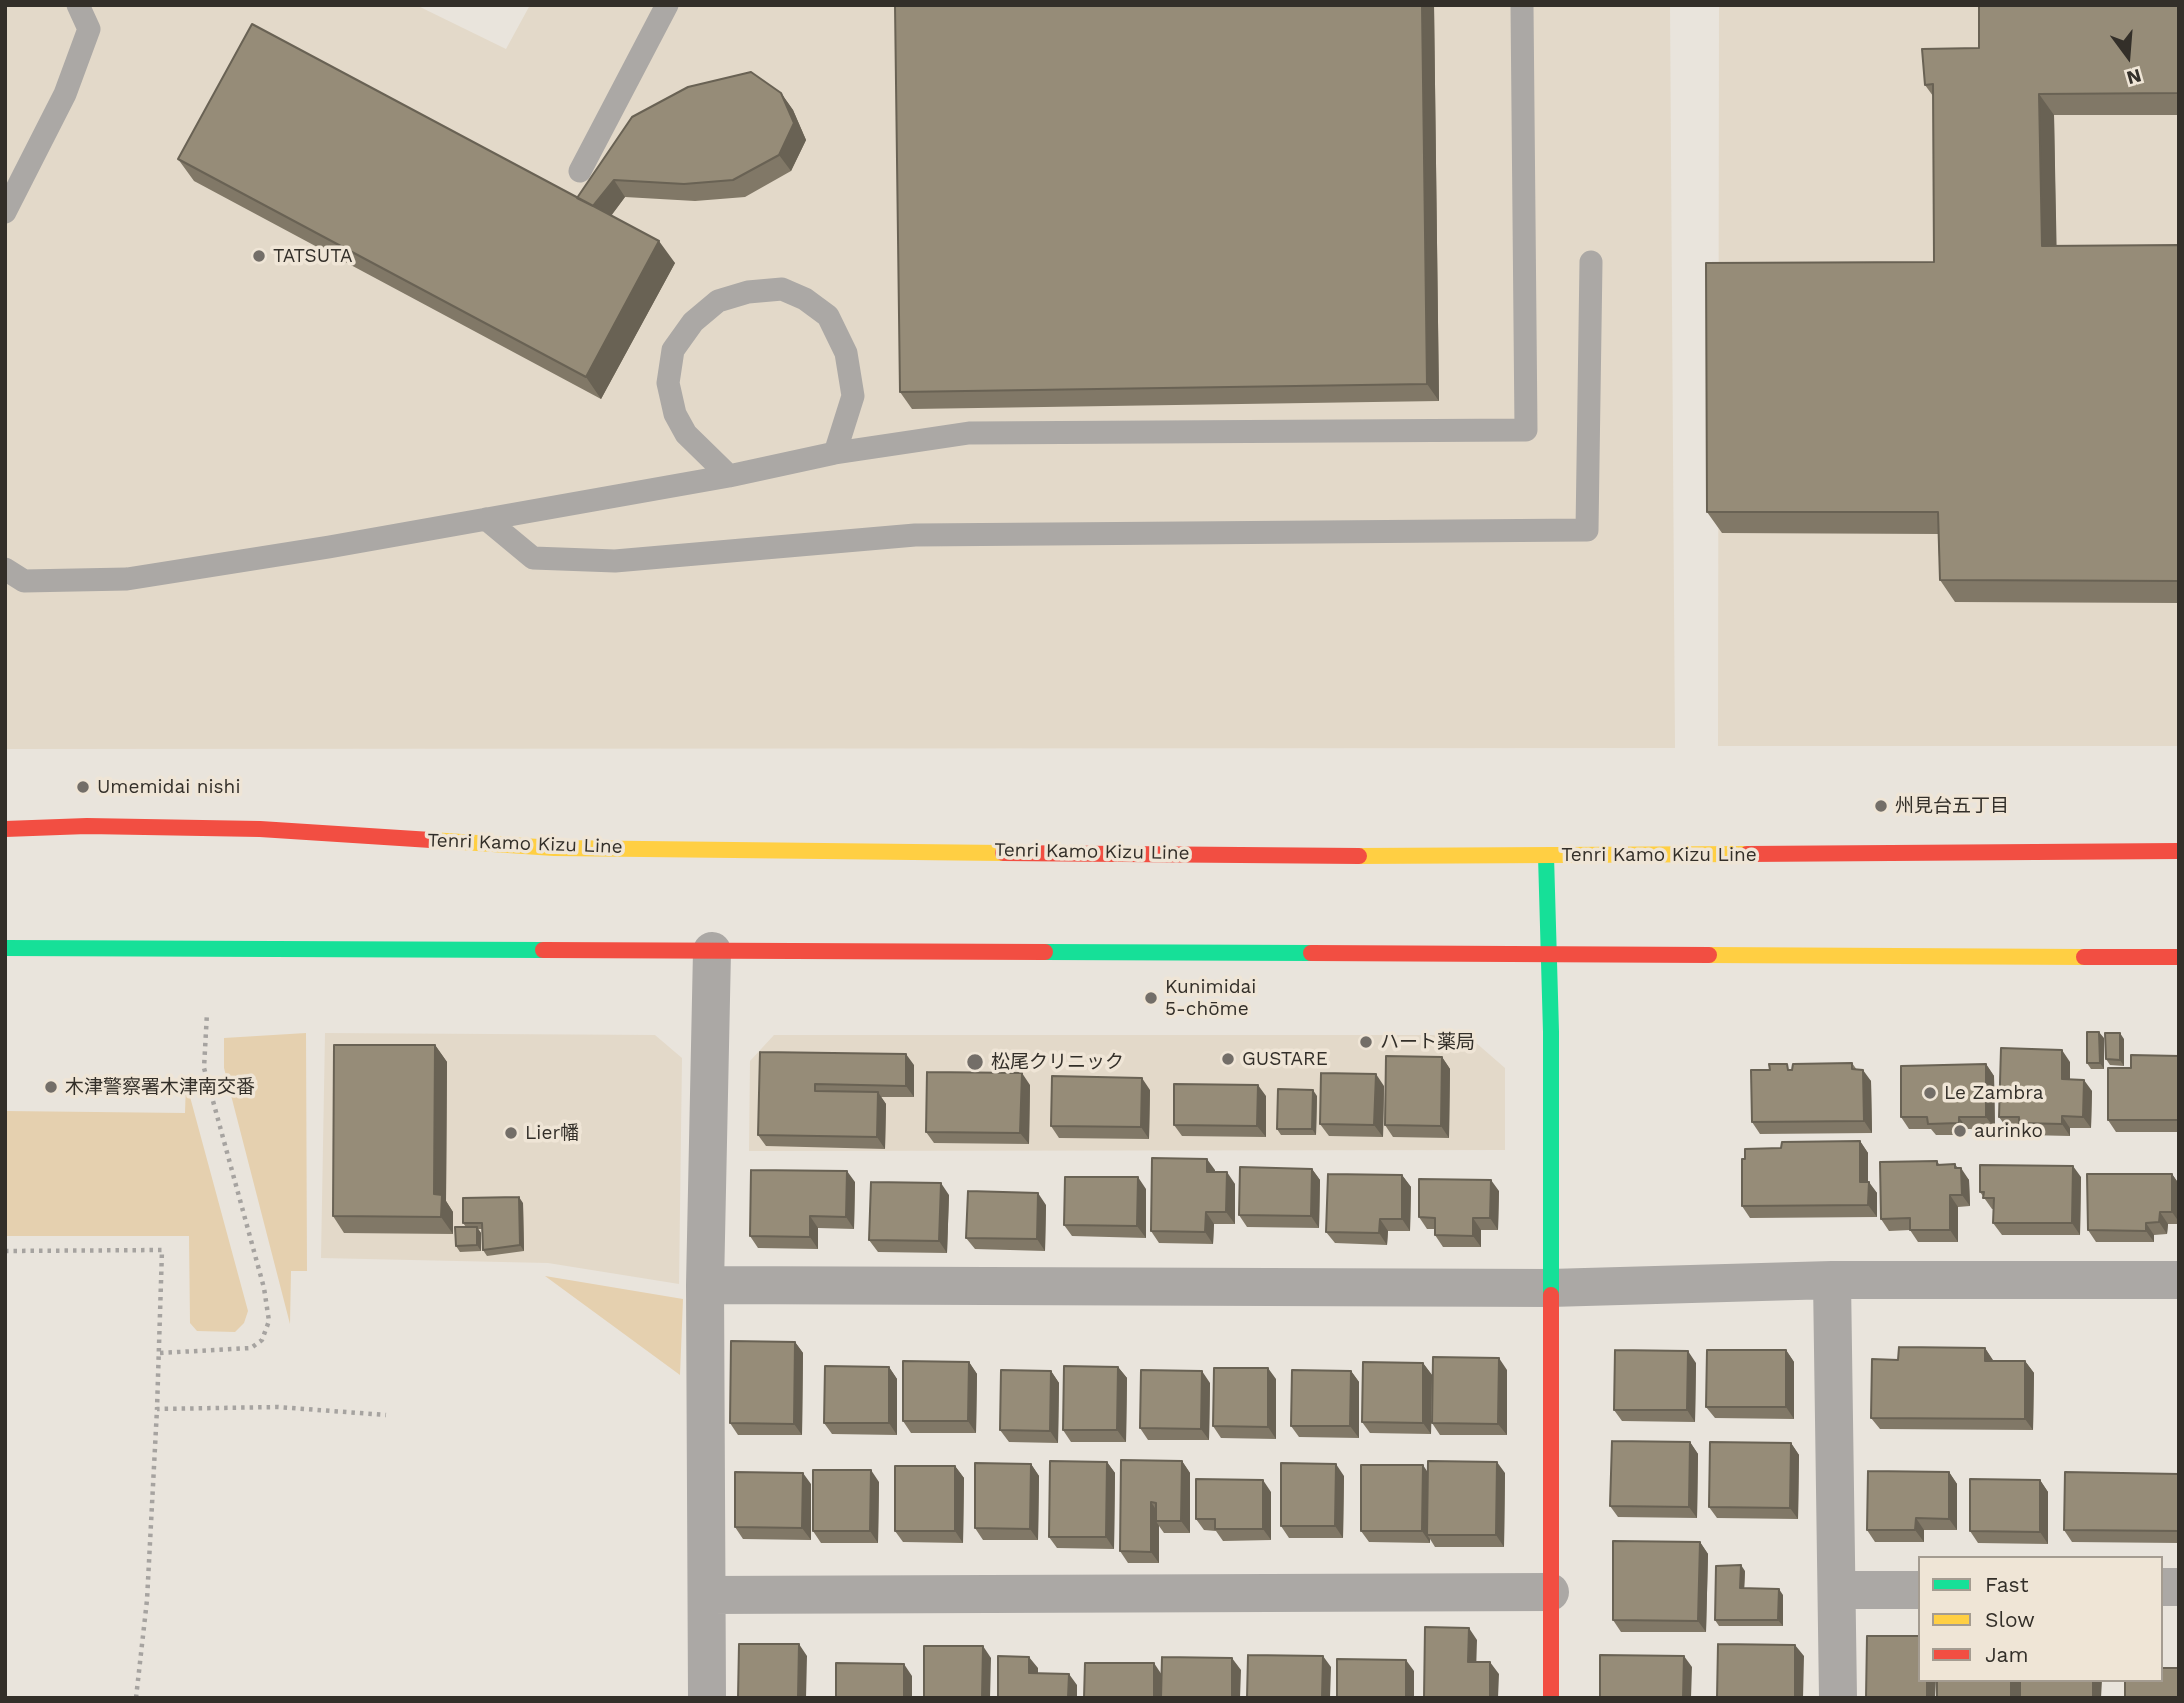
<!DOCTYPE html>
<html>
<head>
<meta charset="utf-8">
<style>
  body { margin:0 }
  #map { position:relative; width:2184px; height:1703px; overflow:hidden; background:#e9e4dc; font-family:"Work Sans",sans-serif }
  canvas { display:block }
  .frame { position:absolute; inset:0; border:7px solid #332f29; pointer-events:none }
  .legend { position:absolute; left:1918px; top:1556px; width:245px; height:126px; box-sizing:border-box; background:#efe5d6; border:2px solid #a49c91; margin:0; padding:9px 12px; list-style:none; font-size:21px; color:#332f29 }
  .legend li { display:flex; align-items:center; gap:14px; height:35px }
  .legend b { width:35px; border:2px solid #a49c91 }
  .north { position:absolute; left:2093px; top:21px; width:70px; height:70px; -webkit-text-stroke:5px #efe5d6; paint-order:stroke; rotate:164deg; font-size:19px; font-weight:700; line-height:28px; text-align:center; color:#332f29 }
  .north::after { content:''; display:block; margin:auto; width:24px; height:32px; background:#332f29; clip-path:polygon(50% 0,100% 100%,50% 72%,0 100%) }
</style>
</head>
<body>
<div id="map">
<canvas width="2184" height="1703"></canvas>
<div class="frame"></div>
<ul class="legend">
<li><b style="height:9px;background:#16e098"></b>Fast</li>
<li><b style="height:9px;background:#ffcf43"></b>Slow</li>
<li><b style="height:9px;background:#f24e42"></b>Jam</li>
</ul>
<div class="north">N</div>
</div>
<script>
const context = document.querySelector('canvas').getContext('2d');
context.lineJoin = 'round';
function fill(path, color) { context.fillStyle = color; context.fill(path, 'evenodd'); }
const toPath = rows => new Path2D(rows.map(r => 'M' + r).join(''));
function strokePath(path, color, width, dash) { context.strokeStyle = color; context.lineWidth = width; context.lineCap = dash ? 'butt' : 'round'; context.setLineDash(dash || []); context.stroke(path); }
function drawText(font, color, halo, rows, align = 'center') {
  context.font = font + ' "Work Sans","Noto Sans JP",sans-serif'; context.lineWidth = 7; context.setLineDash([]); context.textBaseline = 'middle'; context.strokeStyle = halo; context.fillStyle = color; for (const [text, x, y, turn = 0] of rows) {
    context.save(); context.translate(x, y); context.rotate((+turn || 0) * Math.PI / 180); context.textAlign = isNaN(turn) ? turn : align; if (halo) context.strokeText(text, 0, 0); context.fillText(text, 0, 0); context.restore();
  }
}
fill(toPath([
  [5,5,416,5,506,49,530,5,1670,5,1675,748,5,749],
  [1719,5,2179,5,2179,746,1718,746],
  [325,1033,655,1035,682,1058,679,1284,548,1263,321,1258],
  [774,1035,1467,1035,1505,1068,1505,1150,749,1151,750,1061]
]), '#e3d9c9');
fill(toPath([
  [306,1033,307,1271,291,1271,290,1324,224,1068,224,1038],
  [186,1082,248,1311,244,1323,235,1332,197,1331,190,1323,189,1236,5,1236,5,1111,185,1113],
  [545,1276,683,1299,680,1375]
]), '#e5d0af');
strokePath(toPath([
  [5,1251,162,1250,157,1409],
  [160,1353,251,1348,262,1340,269,1321,264,1288,204,1068,207,1013],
  [136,1698,147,1600,157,1409,278,1407,386,1415]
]), '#a6a3a0', 4.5, [3.5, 5]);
strokePath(toPath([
  [580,171,667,5],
  [5,212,65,94,89,29,78,5],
  [729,476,686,434,675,414,668,383,673,350,693,322,718,301,748,292,782,289,805,299,828,316,846,353,853,396,835,453],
  [486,519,533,558,615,561,915,535,1587,530,1591,262],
  [5,569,24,581,127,579,329,547,729,476,835,453,969,433,1526,430,1522,5]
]), '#aba8a5', 23);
strokePath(toPath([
  [1832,1280,1838,1698],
  [705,1285,1550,1288,1832,1280,2179,1280],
  [2161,1587,2179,1587],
  [1838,1590,1920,1590],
  [708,1595,1550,1592],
  [707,1698,705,1285,712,951]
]), '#aba8a5', 38);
strokePath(toPath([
  [1546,856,1551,1032,1551,1295],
  [5,948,543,950],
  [1045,952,1311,953]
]), '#16e098', 16);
strokePath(toPath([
  [431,840,554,848,1003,853],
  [1359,856,1747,854],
  [1709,955,2084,957]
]), '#ffcf43', 16);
strokePath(toPath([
  [5,829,87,826,260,829,431,840],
  [1003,853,1359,856],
  [1747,854,2179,851],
  [543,950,1045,952],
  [1311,953,1709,955],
  [2084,957,2179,957],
  [1551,1295,1551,1698]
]), '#f24e42', 16);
fill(toPath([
  [895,5,1434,5,1439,401,912,409,900,392],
  [2179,5,2179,115,2054,115,2056,246,2179,245,2179,603,1955,602,1940,580,1938,534,1722,533,1707,512,1934,262,1933,96,1925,85,1979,48],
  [781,93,793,110,806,140,791,171,745,197,695,201,625,197,611,216,675,263,601,399,194,181,178,159,577,198],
  [2104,1038,2104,1069,2091,1069,2087,1063],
  [2124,1039,2124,1066,2110,1065,2106,1059],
  [435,1045,447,1062,446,1201,453,1212,453,1234,344,1233,333,1216],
  [760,1052,914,1065,914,1097,881,1097,886,1104,885,1149,766,1146,758,1135],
  [2179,1056,2179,1132,2116,1132,2108,1120,2131,1068],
  [1442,1057,1450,1069,1449,1138,1393,1137,1385,1125],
  [2070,1062,2070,1079,2092,1091,2091,1128,2070,1128,2070,1136,2027,1135,2022,1128,2007,1128,1999,1117],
  [1852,1063,1857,1070,1871,1081,1872,1133,1760,1134,1752,1122,1791,1070],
  [1986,1064,1994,1076,1995,1129,1967,1129,1967,1135,1936,1135,1931,1129,1909,1129,1901,1117],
  [1030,1085,1029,1144,934,1143,926,1132],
  [1384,1086,1383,1137,1329,1136,1320,1124],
  [1150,1090,1149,1139,1059,1138,1051,1126],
  [1266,1096,1266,1137,1182,1136,1174,1125],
  [1317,1096,1316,1135,1281,1135,1277,1129],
  [1860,1141,1868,1153,1868,1182,1877,1193,1877,1217,1750,1218,1742,1206,1781,1148],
  [1937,1161,1939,1164,1958,1168,1969,1180,1970,1206,1958,1207,1958,1242,1918,1242,1910,1230,1889,1231,1881,1219],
  [1312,1169,1320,1180,1319,1228,1247,1227,1239,1215],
  [1215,1170,1215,1172,1235,1184,1235,1224,1214,1224,1213,1244,1159,1243,1151,1231],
  [2172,1174,2179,1184,2179,1224,2168,1224,2167,1234,2154,1235,2154,1242,2096,1242,2088,1230],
  [1402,1175,1411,1187,1410,1231,1388,1231,1387,1245,1335,1243,1326,1232],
  [2081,1177,2080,1235,2002,1235,1993,1223,1994,1209,1992,1209,1980,1192],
  [855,1182,854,1229,818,1228,818,1249,758,1248,750,1236],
  [1146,1189,1146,1238,1072,1236,1064,1225],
  [1499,1191,1498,1230,1481,1230,1481,1247,1443,1247,1435,1235,1435,1229,1427,1229,1419,1217],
  [949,1195,947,1253,878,1252,869,1240],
  [523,1203,524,1251,487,1256,483,1250,482,1229,478,1229,481,1233,481,1251,460,1252,456,1246,466,1227,463,1223],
  [1046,1205,1045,1251,975,1249,966,1238],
  [795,1342,803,1353,802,1435,738,1435,730,1423],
  [1985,1348,1993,1361,2025,1361,2034,1373,2033,1430,1880,1429,1871,1418],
  [1786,1350,1794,1362,1794,1419,1715,1418,1706,1407],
  [969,1362,977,1374,976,1433,911,1433,903,1421],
  [1423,1363,1432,1375,1431,1434,1370,1433,1362,1422],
  [1696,1363,1695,1422,1622,1421,1614,1410],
  [889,1367,897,1379,897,1435,832,1434,824,1423],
  [1118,1367,1127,1378,1126,1442,1071,1442,1063,1430],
  [1507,1370,1507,1435,1440,1435,1432,1423],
  [1051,1371,1059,1383,1058,1443,1009,1442,1000,1430],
  [1351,1371,1359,1382,1359,1438,1299,1437,1291,1426],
  [1276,1379,1276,1439,1221,1438,1213,1426],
  [1210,1383,1209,1440,1148,1440,1140,1428],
  [1690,1442,1698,1454,1697,1518,1618,1517,1610,1506],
  [1791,1443,1799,1455,1798,1519,1717,1518,1709,1507],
  [1121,1460,1182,1461,1190,1473,1190,1533,1164,1533,1159,1526,1159,1563,1128,1563,1120,1551],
  [1107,1462,1115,1473,1114,1549,1057,1548,1049,1537],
  [1031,1464,1039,1476,1038,1540,983,1540,975,1528],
  [955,1466,964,1478,963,1543,903,1542,895,1531],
  [1428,1472,1505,1473,1504,1547,1435,1547,1430,1539,1430,1543,1369,1542,1361,1531],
  [1949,1472,1957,1484,1957,1530,1924,1530,1924,1542,1875,1542,1867,1530],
  [2179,1474,2179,1543,2072,1542,2064,1530],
  [1344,1476,1343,1538,1289,1538,1281,1526],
  [2040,1480,2048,1492,2048,1544,1978,1543,1970,1531],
  [879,1482,878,1543,821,1543,813,1531],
  [811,1484,811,1540,743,1539,735,1527],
  [1271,1492,1271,1540,1223,1541,1216,1531,1204,1530,1196,1519],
  [1700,1542,1708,1554,1706,1632,1621,1632,1613,1620],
  [1745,1571,1744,1588,1783,1595,1783,1626,1719,1626,1715,1620]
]), '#817867');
fill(toPath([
  [1422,5,1434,5,1439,401,1427,384],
  [781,93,793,110,806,140,791,171,779,155],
  [2039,94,2054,115,2057,267,2042,246],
  [614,180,625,197,604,225,592,208],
  [659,241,675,263,601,399,586,377],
  [2099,1032,2104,1038,2104,1069,2100,1063],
  [2120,1033,2124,1039,2124,1066,2120,1060],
  [435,1045,447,1062,446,1201,453,1212,453,1234,441,1217,434,1194],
  [2062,1050,2070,1062,2070,1090,2062,1079],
  [906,1054,914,1065,914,1097,906,1086],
  [1442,1057,1450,1069,1449,1138,1441,1126],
  [1986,1064,1994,1076,1995,1129,1986,1117],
  [1863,1070,1871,1081,1872,1133,1864,1121],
  [1022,1073,1030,1085,1029,1144,1020,1133],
  [1376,1074,1384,1086,1383,1137,1374,1125],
  [1142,1078,1150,1090,1149,1139,1141,1127],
  [2084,1080,2092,1091,2091,1128,2083,1117],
  [1258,1085,1266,1096,1266,1137,1257,1126],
  [1313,1090,1317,1096,1316,1135,1312,1129],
  [878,1092,886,1104,885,1149,877,1137],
  [2062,1116,2070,1128,2070,1136,2062,1124],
  [1959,1117,1967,1129,1967,1135,1959,1123],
  [1860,1141,1868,1153,1868,1193,1860,1182],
  [1207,1159,1215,1170,1215,1184,1207,1172],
  [1955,1164,1961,1173,1961,1168,1969,1180,1970,1206,1962,1195,1955,1168],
  [2073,1166,2081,1177,2080,1235,2072,1223],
  [1312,1169,1320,1180,1319,1228,1311,1216],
  [847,1171,855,1182,854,1229,846,1217],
  [1227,1172,1235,1184,1235,1224,1226,1212],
  [2172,1174,2179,1184,2179,1222,2172,1212],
  [1402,1175,1411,1187,1410,1231,1402,1219],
  [1138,1177,1146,1189,1146,1238,1137,1226],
  [1491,1180,1499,1191,1498,1230,1490,1218],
  [1869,1182,1877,1193,1877,1217,1868,1205],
  [941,1183,949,1195,947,1253,939,1241],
  [1038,1193,1046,1205,1045,1251,1037,1239],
  [1950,1195,1958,1207,1958,1242,1950,1230],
  [519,1197,523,1203,524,1251,520,1245],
  [1206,1212,1214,1224,1213,1244,1205,1232],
  [2160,1212,2168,1224,2167,1234,2159,1222],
  [810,1216,818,1228,818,1249,810,1237],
  [1473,1218,1481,1230,1481,1247,1473,1236],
  [1380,1219,1388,1231,1387,1245,1379,1233],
  [2146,1223,2154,1235,2154,1242,2146,1231],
  [477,1227,481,1233,481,1251,477,1245],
  [795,1342,803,1353,802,1435,794,1424],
  [1985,1348,1993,1360,1993,1372,1985,1361],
  [1786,1350,1794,1362,1794,1419,1786,1407],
  [1688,1351,1696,1363,1695,1422,1687,1410],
  [1499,1358,1507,1370,1507,1435,1498,1424],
  [2025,1361,2034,1373,2033,1430,2025,1419],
  [969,1362,977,1374,976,1433,968,1421],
  [1423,1363,1432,1375,1431,1434,1423,1423],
  [889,1367,897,1379,897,1435,889,1423],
  [1118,1367,1127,1378,1126,1442,1117,1430],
  [1268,1368,1276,1379,1276,1439,1268,1427],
  [1051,1371,1059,1383,1058,1443,1050,1431],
  [1202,1371,1210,1383,1209,1440,1201,1429],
  [1351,1371,1359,1382,1359,1438,1350,1426],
  [1690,1442,1698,1454,1697,1518,1689,1507],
  [1791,1443,1799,1455,1798,1519,1790,1508],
  [1182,1461,1190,1473,1190,1533,1181,1521],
  [1107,1462,1115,1473,1114,1549,1106,1537],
  [1497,1462,1505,1473,1504,1547,1496,1535],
  [1031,1464,1039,1476,1038,1540,1030,1529],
  [1336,1464,1344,1476,1343,1538,1335,1526],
  [1423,1465,1431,1477,1427,1535,1430,1539,1430,1543,1422,1531],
  [955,1466,964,1478,963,1543,955,1531],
  [871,1470,879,1482,878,1543,870,1531],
  [1949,1472,1957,1484,1957,1530,1949,1519],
  [803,1473,811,1484,811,1540,802,1528],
  [1263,1480,1271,1492,1271,1540,1263,1529],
  [2040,1480,2048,1492,2048,1544,2040,1532],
  [1151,1502,1159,1514,1156,1521,1159,1526,1159,1563,1151,1552],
  [1916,1518,1924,1530,1924,1542,1915,1530],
  [1700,1542,1708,1554,1706,1632,1698,1621],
  [1741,1565,1745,1571,1744,1594,1740,1588],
  [1779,1589,1783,1595,1783,1626,1778,1620],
  [1469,1628,1477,1640,1476,1673,1468,1662],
  [799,1644,807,1656,806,1698,798,1698],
  [1795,1645,1804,1656,1803,1698,1795,1698],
  [983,1646,991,1658,990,1698,982,1698],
  [1323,1656,1331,1667,1330,1698,1322,1698],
  [1684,1656,1692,1667,1691,1698,1683,1698],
  [1029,1657,1038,1668,1038,1685,1029,1673],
  [1232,1658,1241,1670,1240,1698,1232,1698],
  [1406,1660,1414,1671,1414,1698,1406,1698],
  [1490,1662,1499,1674,1498,1698,1490,1698],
  [1154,1663,1162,1675,1162,1698,1154,1698],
  [904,1664,912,1676,912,1698,904,1698],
  [1069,1674,1077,1685,1077,1698,1068,1698],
  [1927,1680,1936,1680,1935,1698,1927,1698],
  [2011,1680,2020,1680,2019,1698,2011,1698],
  [2093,1680,2102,1680,2101,1698,2093,1698]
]), '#696254');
const building = toPath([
  [895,5,1422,5,1427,384,900,392,895,5],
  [1979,5,2179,5,2179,93,2039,94,2042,246,2179,245,2179,581,1940,580,1938,512,1707,512,1706,263,1934,262,1933,84,1925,85,1922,49,1979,48,1979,5],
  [252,24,659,241,586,377,178,159,252,24],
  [751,72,781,93,794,123,779,155,733,180,684,184,614,180,593,206,577,198,632,117,688,87,751,72],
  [2087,1032,2099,1032,2100,1063,2087,1063,2087,1032],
  [2105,1033,2120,1033,2120,1060,2106,1059,2105,1033],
  [334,1045,435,1045,434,1194,442,1195,441,1217,333,1216,334,1045],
  [2001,1048,2062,1050,2062,1079,2084,1080,2083,1117,2062,1116,2062,1124,2019,1123,2019,1117,1999,1117,2001,1048],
  [760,1052,906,1054,906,1086,815,1084,815,1091,878,1092,877,1137,758,1135,760,1052],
  [2131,1055,2179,1056,2179,1120,2108,1120,2108,1068,2131,1068,2131,1055],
  [1386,1056,1442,1057,1441,1126,1385,1125,1386,1056],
  [1852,1063,1852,1069,1863,1070,1864,1121,1752,1122,1751,1070,1770,1070,1769,1064,1787,1064,1788,1070,1792,1070,1793,1064,1852,1063],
  [1986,1064,1986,1117,1959,1117,1959,1123,1928,1124,1927,1117,1901,1117,1901,1066,1986,1064],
  [927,1072,1022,1073,1020,1133,926,1132,927,1072],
  [1321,1073,1376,1074,1374,1125,1320,1124,1321,1073],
  [1052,1076,1142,1078,1141,1127,1051,1126,1052,1076],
  [1174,1084,1258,1085,1257,1126,1174,1125,1174,1084],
  [1278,1089,1313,1090,1312,1129,1277,1129,1278,1089],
  [1860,1141,1860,1182,1869,1182,1868,1205,1742,1206,1742,1159,1745,1159,1745,1149,1781,1148,1782,1142,1860,1141],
  [1152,1158,1207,1159,1207,1172,1227,1172,1226,1212,1206,1212,1205,1232,1151,1231,1152,1158],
  [1937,1161,1937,1165,1955,1164,1955,1168,1961,1168,1962,1195,1950,1195,1950,1230,1910,1230,1910,1218,1881,1219,1880,1162,1937,1161],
  [1980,1165,2073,1166,2072,1223,1993,1223,1994,1198,1983,1198,1984,1192,1980,1192,1980,1165],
  [1240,1167,1312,1169,1311,1216,1239,1215,1240,1167],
  [751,1170,847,1171,846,1217,810,1216,810,1237,750,1236,751,1170],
  [1328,1174,1402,1175,1402,1219,1380,1219,1379,1233,1326,1232,1328,1174],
  [2087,1174,2172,1174,2172,1212,2160,1212,2159,1222,2146,1223,2146,1231,2088,1230,2087,1174],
  [1065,1177,1138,1177,1137,1226,1064,1225,1065,1177],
  [1419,1179,1491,1180,1490,1218,1473,1218,1473,1236,1435,1235,1435,1218,1419,1217,1419,1179],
  [871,1182,941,1183,939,1241,869,1240,871,1182],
  [968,1191,1038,1193,1037,1239,966,1238,968,1191],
  [519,1197,520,1245,483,1250,482,1223,463,1223,463,1198,519,1197],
  [455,1227,477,1227,477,1245,456,1246,455,1227],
  [731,1341,795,1342,794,1424,730,1423,731,1341],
  [1899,1347,1985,1348,1985,1361,2025,1361,2025,1419,1871,1418,1872,1359,1898,1360,1899,1347],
  [1615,1350,1688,1351,1687,1410,1614,1410,1615,1350],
  [1707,1350,1786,1350,1786,1407,1706,1407,1707,1350],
  [1433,1357,1499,1358,1498,1424,1432,1423,1433,1357],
  [903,1361,969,1362,968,1421,903,1421,903,1361],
  [1363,1362,1423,1363,1423,1423,1362,1422,1363,1362],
  [825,1366,889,1367,889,1423,824,1423,825,1366],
  [1064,1366,1118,1367,1117,1430,1063,1430,1064,1366],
  [1214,1368,1268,1368,1268,1427,1213,1426,1214,1368],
  [1001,1370,1051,1371,1050,1431,1000,1430,1001,1370],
  [1141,1370,1202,1371,1201,1429,1140,1428,1141,1370],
  [1292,1370,1351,1371,1350,1426,1291,1426,1292,1370],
  [1612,1441,1690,1442,1689,1507,1610,1506,1612,1441],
  [1710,1442,1791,1443,1790,1508,1709,1507,1710,1442],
  [1121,1460,1182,1461,1181,1521,1156,1521,1156,1503,1151,1502,1151,1552,1120,1551,1121,1460],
  [1050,1461,1107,1462,1106,1537,1049,1537,1050,1461],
  [1428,1461,1497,1462,1496,1535,1427,1535,1428,1461],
  [975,1463,1031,1464,1030,1529,975,1528,975,1463],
  [1281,1463,1336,1464,1335,1526,1281,1526,1281,1463],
  [1361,1465,1423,1465,1422,1531,1361,1531,1361,1465],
  [895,1466,955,1466,955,1531,895,1531,895,1466],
  [813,1470,871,1470,870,1531,813,1531,813,1470],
  [1868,1471,1949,1472,1949,1519,1916,1518,1915,1530,1867,1530,1868,1471],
  [735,1472,803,1473,802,1528,735,1527,735,1472],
  [2065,1472,2179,1474,2179,1531,2064,1530,2065,1472],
  [1196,1479,1263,1480,1263,1529,1215,1529,1215,1519,1196,1519,1196,1479],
  [1970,1479,2040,1480,2040,1532,1970,1531,1970,1479],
  [1613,1541,1700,1542,1698,1621,1613,1620,1613,1541],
  [1741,1565,1740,1588,1779,1589,1778,1620,1715,1620,1716,1566,1741,1565],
  [1425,1627,1469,1628,1468,1662,1490,1662,1490,1698,1424,1698,1425,1627],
  [1867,1636,1920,1636,1920,1680,1927,1680,1927,1698,1866,1698,1867,1636],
  [739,1644,799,1644,798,1698,738,1698,739,1644],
  [1718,1644,1795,1645,1795,1698,1717,1698,1718,1644],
  [924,1646,983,1646,982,1698,924,1698,924,1646],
  [1248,1655,1323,1656,1322,1698,1247,1698,1248,1655],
  [1600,1655,1684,1656,1683,1698,1600,1698,1600,1655],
  [998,1656,1029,1657,1029,1673,1069,1674,1068,1698,998,1698,998,1656],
  [1162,1657,1232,1658,1232,1698,1161,1698,1162,1657],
  [1337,1659,1406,1660,1406,1698,1337,1698,1337,1659],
  [836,1663,904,1664,904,1698,836,1698,836,1663],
  [1085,1663,1154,1663,1154,1698,1084,1698,1085,1663],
  [2161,1668,2179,1668,2179,1698,2125,1698,2125,1680,2161,1680,2161,1668],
  [1937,1680,2011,1680,2011,1698,1937,1698,1937,1680],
  [2020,1680,2093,1680,2093,1698,2020,1698,2020,1680]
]);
fill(building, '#968c78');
strokePath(building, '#696254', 2);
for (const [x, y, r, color] of [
  [259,256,7,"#736e68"],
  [83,787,7,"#736e68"],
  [1881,806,7,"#736e68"],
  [1151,998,7,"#736e68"],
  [1366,1042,7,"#736e68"],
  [1228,1059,7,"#736e68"],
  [975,1062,9,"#736e68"],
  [51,1087,7,"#736e68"],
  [1930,1093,7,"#736e68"],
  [1960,1131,7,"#736e68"],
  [511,1133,7,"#736e68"]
]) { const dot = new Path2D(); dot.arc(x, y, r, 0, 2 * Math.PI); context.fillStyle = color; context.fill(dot); strokePath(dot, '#efe5d6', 2.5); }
drawText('19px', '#332f29', '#efe5d6', [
  ["TATSUTA",273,256],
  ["Umemidai nishi",97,787],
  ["州見台五丁目",1895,806],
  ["Kunimidai",1165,987],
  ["5-chōme",1165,1009],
  ["ハート薬局",1380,1042],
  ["GUSTARE",1242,1059],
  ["松尾クリニック",991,1062],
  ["木津警察署木津南交番",65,1087],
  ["Le Zambra",1944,1093],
  ["aurinko",1974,1131],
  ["Lier幡",525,1133]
], 'left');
drawText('19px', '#332f29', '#efe5d6', [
  ["Tenri Kamo Kizu Line",525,844,2],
  ["Tenri Kamo Kizu Line",1092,852,1],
  ["Tenri Kamo Kizu Line",1659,855]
]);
</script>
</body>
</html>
